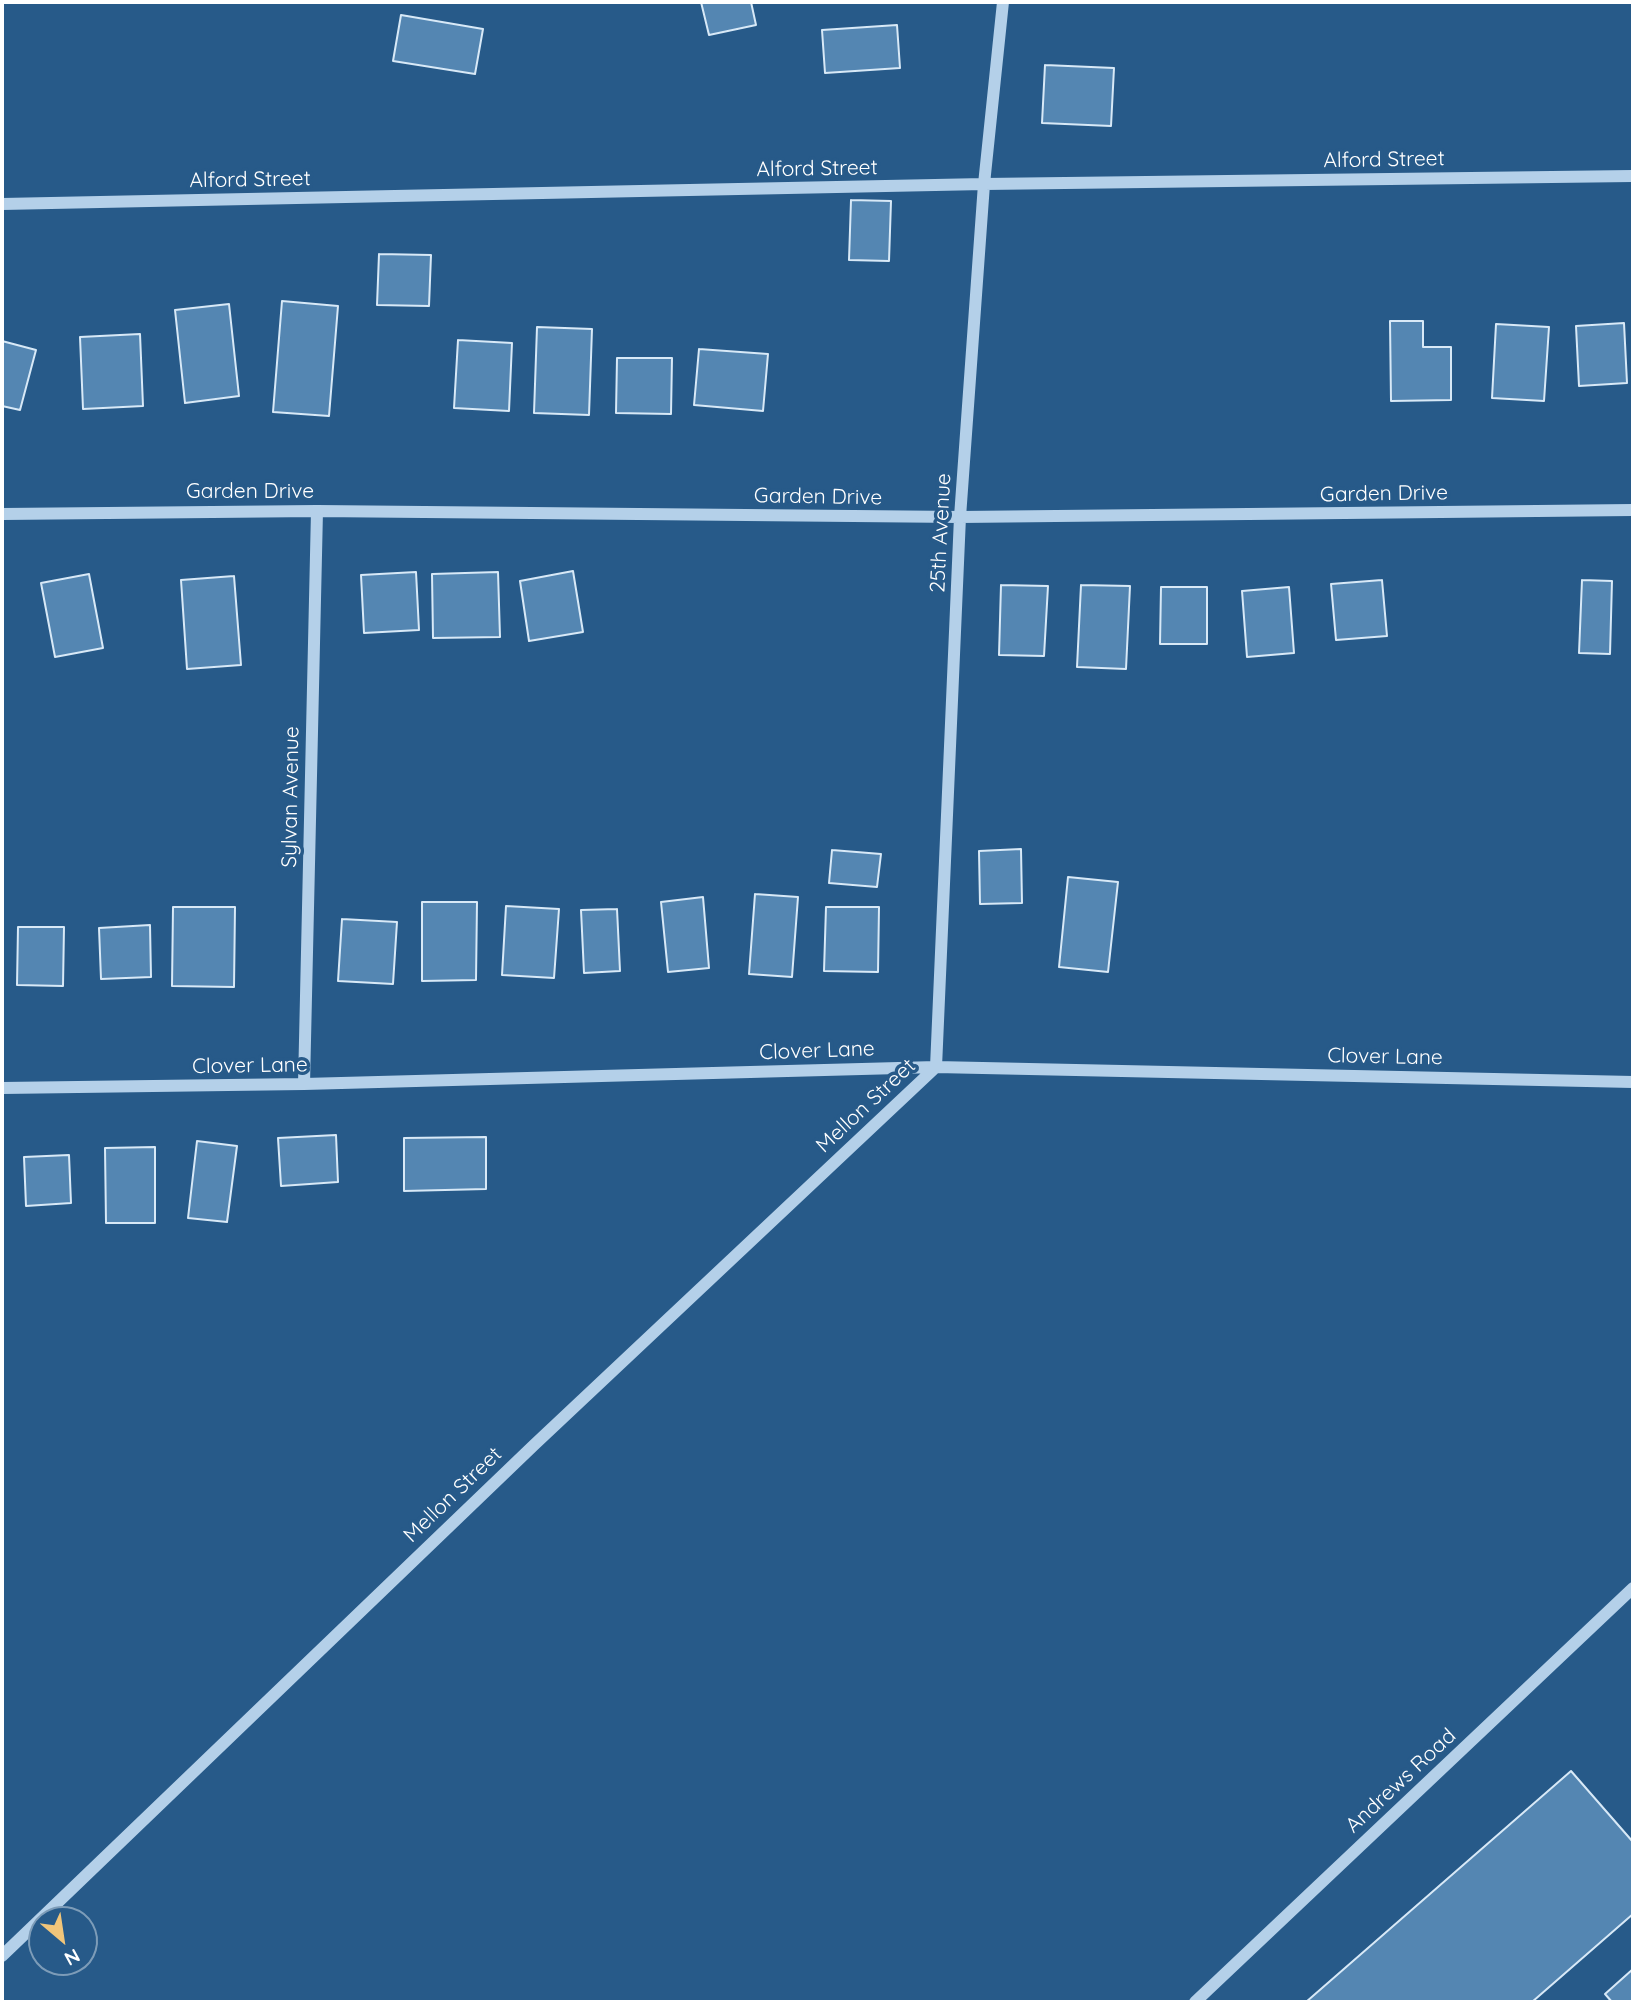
<!DOCTYPE html>
<html>
<head>
<meta charset="utf-8">
<style>
  body { margin:0 }
  #map { position:relative; width:1635px; height:2004px; overflow:hidden; background:#275a89; font-family:Quicksand,sans-serif }
  canvas { display:block }
  .frame { position:absolute; inset:0; border:4px solid #fff; pointer-events:none }
  .north { position:absolute; left:28px; top:1906px; width:70px; height:70px; box-sizing:border-box; background:#275a89; border:2px solid #7d9cb8; border-radius:50%; rotate:151deg; font-size:19px; font-weight:700; line-height:28px; text-align:center; color:#fff }
  .north::after { content:''; display:block; margin:auto; width:24px; height:32px; background:#f1c57a; clip-path:polygon(50% 0,100% 100%,50% 72%,0 100%) }
</style>
</head>
<body>
<div id="map">
<canvas width="1635" height="2004"></canvas>
<div class="frame"></div>
<div class="north">N</div>
</div>
<script>
const context = document.querySelector('canvas').getContext('2d');
context.lineJoin = 'round';
function fill(path, color) { context.fillStyle = color; context.fill(path, 'evenodd'); }
const toPath = rows => new Path2D(rows.map(r => 'M' + r).join(''));
function strokePath(path, color, width, dash) { context.strokeStyle = color; context.lineWidth = width; context.lineCap = dash ? 'butt' : 'round'; context.setLineDash(dash || []); context.stroke(path); }
function drawText(font, color, halo, rows, align = 'center') {
  context.font = font + ' Quicksand,sans-serif'; context.lineWidth = 7; context.setLineDash([]); context.textBaseline = 'middle'; context.strokeStyle = halo; context.fillStyle = color; for (const [text, x, y, turn = 0] of rows) {
    context.save(); context.translate(x, y); context.rotate((+turn || 0) * Math.PI / 180); context.textAlign = isNaN(turn) ? turn : align; if (halo) context.strokeText(text, 0, 0); context.fillText(text, 0, 0); context.restore();
  }
}
const building = toPath([
  [701,2,751,2,756,25,709,35,701,2],
  [401,15,483,29,475,74,393,61,401,15],
  [897,25,900,68,825,73,822,30,897,25],
  [1045,65,1114,68,1111,126,1042,123,1045,65],
  [851,200,891,201,889,261,849,260,851,200],
  [379,254,431,255,429,306,377,305,379,254],
  [282,301,338,306,329,416,273,412,282,301],
  [229,304,239,396,185,403,175,310,229,304],
  [1390,321,1423,321,1423,347,1451,347,1451,400,1391,401,1390,321],
  [1624,323,1627,383,1579,386,1576,326,1624,323],
  [1496,324,1549,327,1544,401,1492,398,1496,324],
  [537,327,592,329,589,415,534,413,537,327],
  [140,334,143,406,83,409,80,337,140,334],
  [458,340,512,343,509,411,454,408,458,340],
  [2,341,36,350,20,410,2,406,2,341],
  [699,349,768,354,763,411,694,405,699,349],
  [617,358,672,358,671,414,616,413,617,358],
  [573,571,583,632,529,641,520,581,573,571],
  [416,572,419,630,364,633,361,575,416,572],
  [498,572,500,637,433,638,432,574,498,572],
  [89,574,103,648,55,657,41,583,89,574],
  [234,576,241,665,187,669,181,580,234,576],
  [1382,580,1387,636,1336,640,1331,584,1382,580],
  [1582,580,1612,581,1610,654,1579,653,1582,580],
  [1001,585,1048,586,1044,656,999,655,1001,585],
  [1081,585,1130,586,1126,669,1077,667,1081,585],
  [1161,587,1207,587,1207,644,1160,644,1161,587],
  [1289,587,1294,653,1247,657,1242,591,1289,587],
  [1021,849,1022,903,980,904,979,851,1021,849],
  [832,850,881,854,877,887,829,883,832,850],
  [1068,877,1118,882,1108,972,1059,967,1068,877],
  [755,894,798,897,792,977,749,974,755,894],
  [703,897,709,968,668,972,661,902,703,897],
  [422,902,477,902,476,980,422,981,422,902],
  [506,906,559,909,554,978,502,975,506,906],
  [173,907,235,907,234,987,172,986,173,907],
  [826,907,879,907,878,972,824,971,826,907],
  [617,909,620,971,584,973,581,910,617,909],
  [342,919,397,922,393,984,338,981,342,919],
  [150,925,151,977,101,979,99,928,150,925],
  [18,927,64,927,63,986,17,985,18,927],
  [336,1135,338,1182,281,1186,278,1138,336,1135],
  [486,1137,486,1189,404,1191,404,1138,486,1137],
  [197,1141,237,1146,227,1222,188,1218,197,1141],
  [155,1147,155,1223,106,1223,105,1148,155,1147],
  [69,1155,71,1203,26,1206,24,1157,69,1155],
  [1571,1771,1633,1842,1633,1914,1532,2002,1306,2002,1571,1771],
  [1633,1969,1633,2002,1612,2002,1605,1994,1633,1969]
]);
fill(building, '#5486b2');
strokePath(building, '#d8e9f7', 2);
strokePath(toPath([
  [2,204,984,184,1633,176],
  [2,514,317,511,960,517,1633,510],
  [304,1084,317,511],
  [2,1088,304,1084,936,1067,1633,1082],
  [2,1956,534,1445,936,1067,960,517,984,184,1003,2],
  [1195,2002,1633,1588]
]), '#b4d0e9', 12);
drawText('21px', '#fff', '#275a89', [
  ["Alford Street",1384,160,-1],
  ["Alford Street",817,169,-1],
  ["Alford Street",250,180,-1],
  ["Garden Drive",250,492],
  ["Garden Drive",1384,494,-1],
  ["Garden Drive",818,497,1],
  ["25th Avenue",941,533,-87],
  ["Sylvan Avenue",291,797,-89],
  ["Clover Lane",817,1051,-2],
  ["Clover Lane",1385,1057,1],
  ["Clover Lane",250,1066,-1],
  ["Mellon Street",866,1106,-43],
  ["Mellon Street",453,1495,-44],
  ["Andrews Road",1401,1781,-43]
]);
</script>
</body>
</html>
